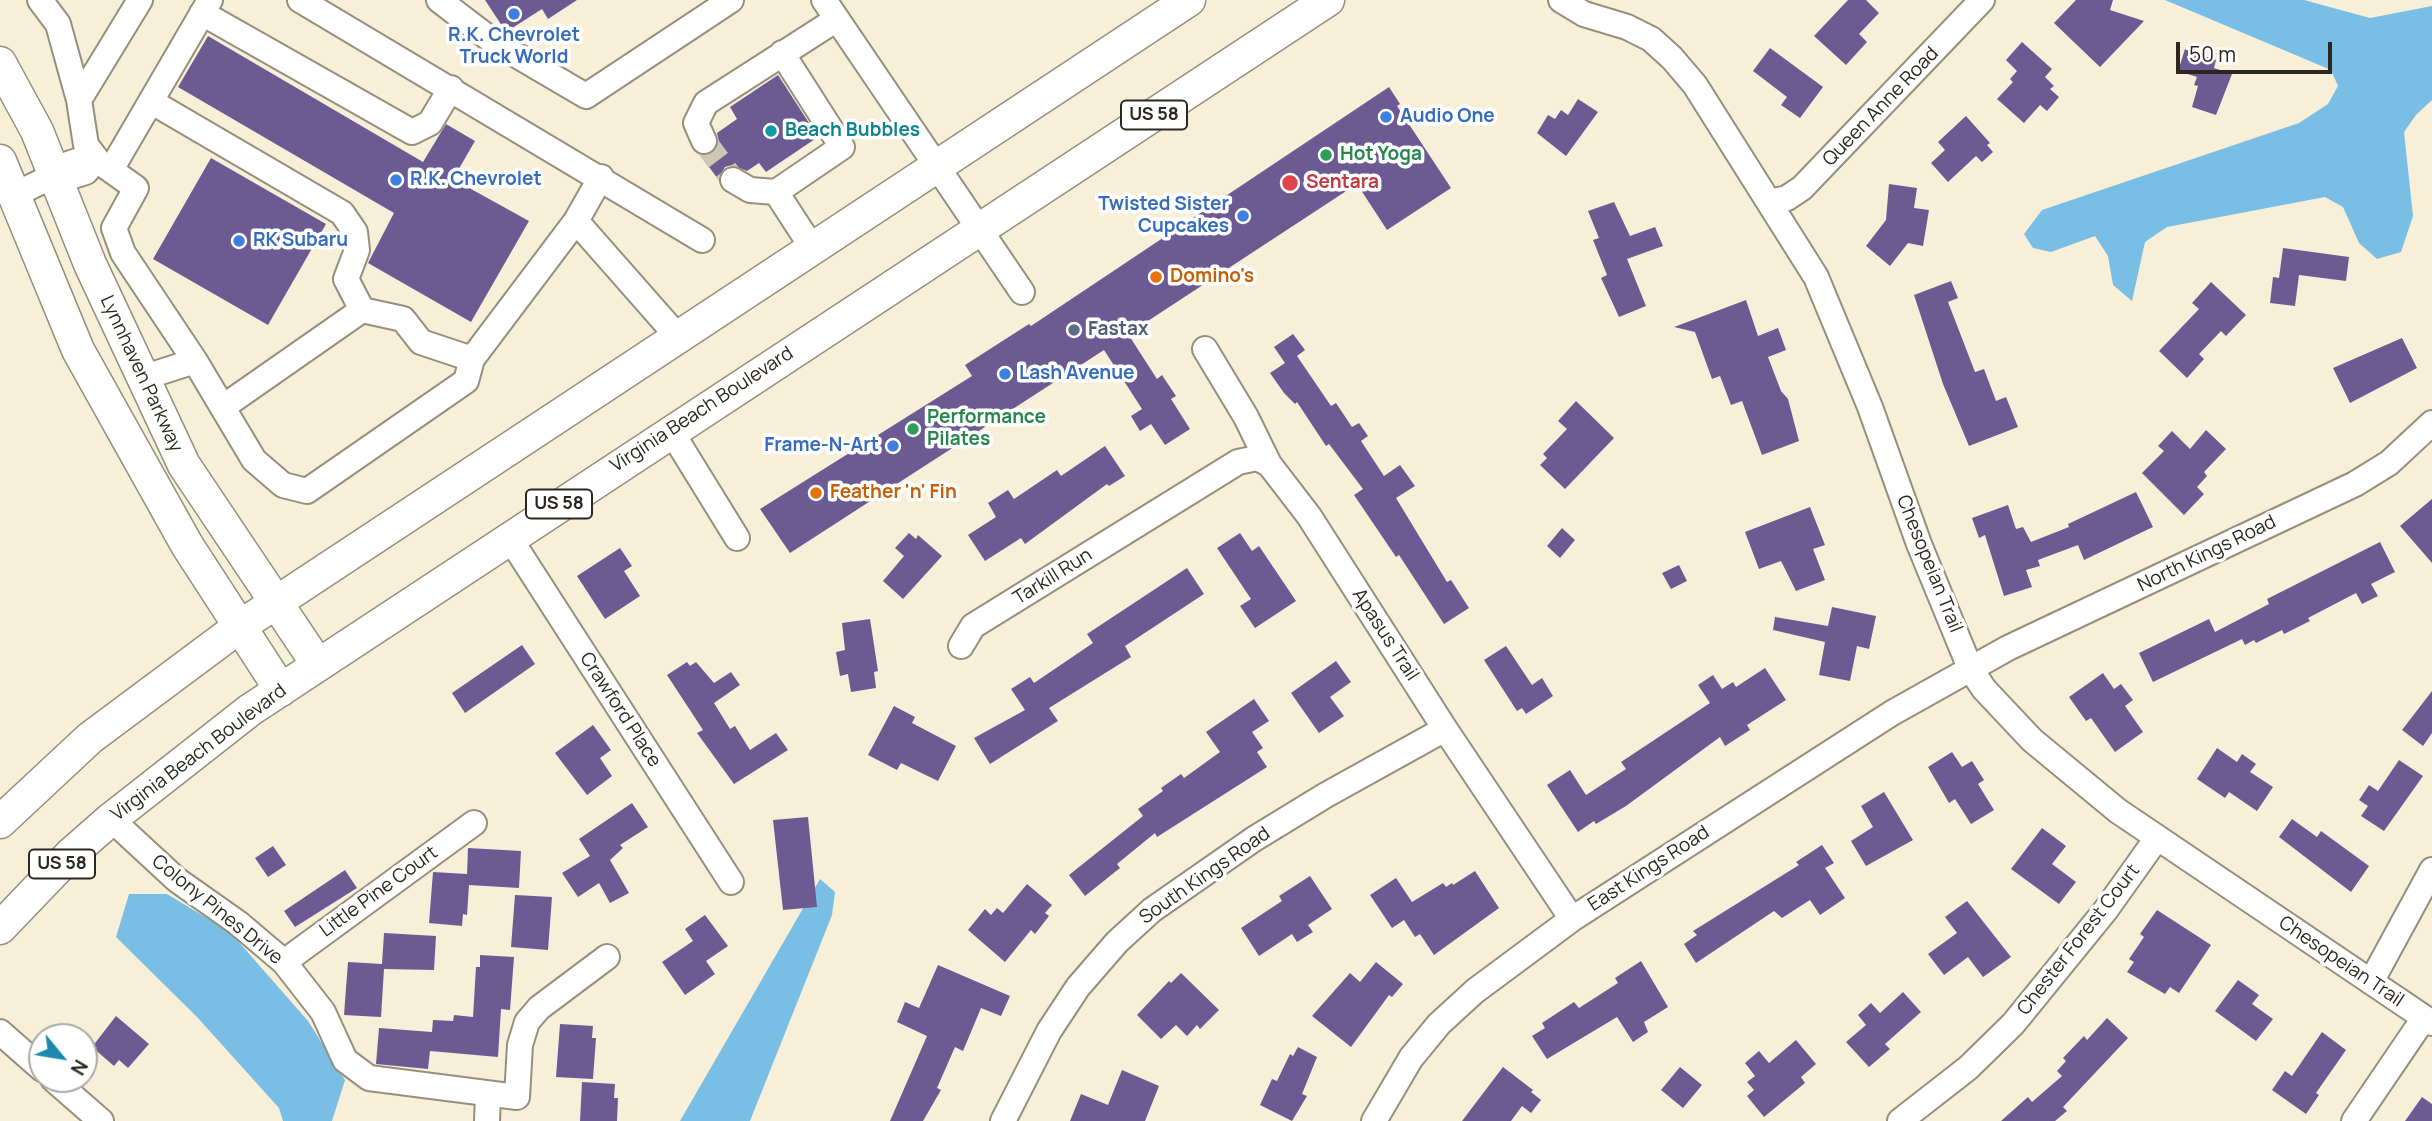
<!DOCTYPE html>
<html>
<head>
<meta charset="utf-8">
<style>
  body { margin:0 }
  #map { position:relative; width:2432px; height:1121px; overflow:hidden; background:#f8efd9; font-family:Manrope,sans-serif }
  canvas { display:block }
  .north { position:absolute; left:28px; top:1023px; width:70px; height:70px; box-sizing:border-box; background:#fff; border:2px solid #aaa9a5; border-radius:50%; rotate:120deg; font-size:19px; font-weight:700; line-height:28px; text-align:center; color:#2b271f }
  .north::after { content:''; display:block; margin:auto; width:24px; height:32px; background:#1c87af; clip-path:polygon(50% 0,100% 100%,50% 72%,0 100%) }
  .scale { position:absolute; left:2176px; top:42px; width:156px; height:32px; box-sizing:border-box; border:4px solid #2b271f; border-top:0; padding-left:9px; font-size:21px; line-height:24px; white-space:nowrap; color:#2b271f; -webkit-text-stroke:5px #fff; paint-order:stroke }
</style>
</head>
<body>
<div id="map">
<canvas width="2432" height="1121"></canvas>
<div class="north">N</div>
<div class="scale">50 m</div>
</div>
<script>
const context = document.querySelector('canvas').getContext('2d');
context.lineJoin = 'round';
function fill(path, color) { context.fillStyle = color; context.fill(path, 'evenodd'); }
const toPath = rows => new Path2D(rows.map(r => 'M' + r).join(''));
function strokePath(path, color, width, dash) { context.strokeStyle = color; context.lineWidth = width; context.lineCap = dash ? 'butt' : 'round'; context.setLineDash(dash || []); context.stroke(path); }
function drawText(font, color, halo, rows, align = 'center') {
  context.font = font + ' Manrope,sans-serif'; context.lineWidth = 7; context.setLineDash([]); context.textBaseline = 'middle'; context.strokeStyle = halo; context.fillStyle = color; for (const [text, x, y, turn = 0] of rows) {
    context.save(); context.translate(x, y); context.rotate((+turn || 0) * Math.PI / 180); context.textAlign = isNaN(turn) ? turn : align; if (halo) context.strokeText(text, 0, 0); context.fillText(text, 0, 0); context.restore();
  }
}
fill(toPath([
  [2165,0,2304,0,2370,18,2432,6,2432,100,2416,115,2404,132,2413,216,2401,252,2377,259,2359,243,2343,207,2325,197,2167,227,2145,242,2132,301,2113,285,2108,256,2095,236,2051,252,2033,248,2024,234,2042,210,2299,123,2328,104,2338,86,2331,70],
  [820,879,835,892,832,915,750,1121,680,1121],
  [129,894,167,894,230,932,308,1021,345,1080,332,1121,283,1121,279,1108,197,1017,116,937]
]), '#79bee5');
fill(toPath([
  [485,0,577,0,548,19,542,9,506,32],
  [1848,0,1866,0,1879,13,1859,34,1867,42,1846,65,1814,36],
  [2076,0,2113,0,2110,10,2144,21,2100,67,2054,23],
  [208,36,423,162,446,124,475,141,453,179,529,221,471,322,368,263,394,213,178,87],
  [2022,42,2052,69,2045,77,2054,86,2050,89,2059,97,2047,111,2040,105,2024,123,1997,99,2013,82,2010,79,2017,71,2006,60],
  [1770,48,1823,87,1800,118,1781,105,1787,97,1753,71],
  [2185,49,2216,60,2214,68,2232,74,2216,115,2192,107,2198,86,2194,85,2197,77,2178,71],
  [778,75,818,137,766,172,759,163,747,171,732,165,725,167,718,179,700,155,709,155,716,150,719,142,717,133,737,119,730,107],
  [1389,87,1400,104,1397,106,1451,188,1387,230,1357,184,1128,334,1157,379,1162,375,1176,396,1171,399,1190,429,1165,445,1151,424,1140,431,1131,416,1142,409,1104,350,790,553,760,509,972,376,965,365,1029,324,1031,326],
  [1578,99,1598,112,1566,156,1537,133,1548,115,1555,119,1561,110,1568,115],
  [1966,116,1990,143,1987,145,1993,152,1982,162,1976,156,1948,182,1931,163,1945,150,1938,142],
  [211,158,326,224,268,325,153,259],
  [1889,184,1917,188,1914,208,1929,210,1923,246,1908,243,1890,266,1866,246,1886,220],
  [1614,202,1630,236,1655,227,1663,246,1627,259,1646,306,1619,317,1601,278,1607,275,1593,240,1599,238,1588,211],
  [2283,248,2349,257,2346,281,2299,275,2295,306,2270,303,2273,277,2279,278],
  [1951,281,1958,298,1948,302,1975,372,1984,369,1996,401,2006,397,2018,427,1969,446,1943,384,1914,295],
  [2211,282,2246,315,2226,336,2221,331,2199,354,2204,359,2187,378,2159,351,2199,309,2192,303],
  [1746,300,1758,336,1778,328,1786,350,1768,357,1781,391,1788,399,1799,441,1762,455,1742,401,1731,405,1720,376,1712,379,1695,332,1674,327],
  [1293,334,1305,350,1297,356,1331,406,1336,403,1352,427,1359,423,1368,436,1361,441,1384,476,1400,465,1415,486,1396,498,1447,582,1451,580,1469,608,1444,624,1399,555,1396,557,1354,495,1363,489,1329,444,1326,446,1297,402,1295,404,1284,393,1270,373,1285,363,1274,347],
  [2402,338,2417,368,2350,403,2333,368],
  [1576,401,1614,438,1565,489,1540,465,1547,458,1543,454,1567,429,1558,421],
  [2206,430,2226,449,2204,472,2207,476,2197,487,2204,494,2184,515,2142,473,2164,451,2158,446,2172,431,2190,449],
  [1105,446,1125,476,1109,486,1107,484,1025,544,1021,538,985,561,968,535,996,517,988,503,1008,490,1014,499,1057,470,1061,476],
  [2136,492,2153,527,2084,560,2078,545,2038,560,2040,566,2026,570,2032,587,2004,596,1985,535,1979,538,1972,518,2008,505,2016,529,2023,527,2031,542,2069,527,2068,524],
  [2432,499,2432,563,2400,526],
  [1810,507,1825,545,1813,549,1825,580,1796,591,1781,561,1759,569,1745,532],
  [1562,528,1575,540,1560,558,1547,546],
  [909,533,916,539,918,535,942,556,903,599,883,581,904,556,895,548],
  [1240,533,1252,551,1259,546,1296,601,1255,628,1240,606,1251,599,1217,548],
  [2380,542,2395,572,2371,584,2378,596,2362,604,2356,593,2308,618,2310,621,2284,634,2282,630,2256,643,2254,640,2245,645,2242,639,2153,682,2139,653,2209,619,2215,632,2269,604,2267,599],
  [620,548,632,566,624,571,640,596,605,619,577,576],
  [1679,565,1687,581,1671,589,1662,573],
  [1187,568,1204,594,1125,646,1131,657,1049,708,1058,721,990,764,974,738,1025,710,1011,689,1030,677,1034,683,1093,643,1087,634],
  [1832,607,1876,616,1869,649,1857,646,1850,681,1819,675,1825,642,1773,630,1775,617,1828,626],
  [870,619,878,671,874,672,876,688,851,692,848,674,840,676,836,652,845,650,842,623],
  [522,645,535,664,465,713,452,693],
  [1506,646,1532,685,1542,678,1553,696,1526,714,1522,708,1517,711,1484,660],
  [1336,661,1351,682,1330,697,1344,716,1319,733,1291,693],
  [687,662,690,666,696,662,714,683,731,672,740,685,714,703,730,729,735,726,750,750,776,733,788,750,734,784,697,733,703,730,667,675],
  [1765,668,1786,700,1747,725,1750,730,1725,746,1720,737,1626,806,1596,824,1594,821,1578,832,1547,785,1570,770,1586,795,1626,769,1621,762,1710,703,1698,685,1713,675,1722,689,1733,682,1736,687],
  [2103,673,2114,689,2121,684,2133,700,2125,706,2143,732,2115,752,2091,718,2086,721,2069,697],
  [2432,691,2432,733,2423,746,2402,730],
  [1254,699,1269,721,1252,732,1263,748,1257,752,1267,767,1157,837,1155,833,1117,864,1120,868,1085,896,1069,875,1143,816,1138,809,1163,791,1161,788,1181,774,1184,778,1220,752,1206,732],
  [894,706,915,717,912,723,956,746,938,781,901,763,897,770,868,755],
  [593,725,611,750,600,758,612,776,587,795,555,753],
  [2217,748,2237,762,2242,754,2256,764,2250,772,2273,787,2257,811,2229,792,2225,798,2197,779],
  [1952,752,1962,767,1972,761,1984,780,1978,784,1994,810,1971,824,1955,799,1949,803,1928,767],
  [2399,760,2423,776,2384,831,2361,816,2368,806,2359,800,2369,785,2378,791],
  [1884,792,1913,840,1866,866,1851,841,1873,827,1861,806],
  [632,803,648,827,620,845,623,848,610,860,629,893,610,903,599,883,578,897,562,873,590,856,579,839],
  [808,817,817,907,783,910,773,820],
  [2292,819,2317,837,2321,831,2369,866,2351,892,2279,837],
  [2042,828,2066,846,2052,864,2076,882,2059,904,2011,869],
  [1822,845,1834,863,1825,868,1845,898,1820,915,1810,900,1782,918,1774,911,1696,963,1684,944,1697,935,1693,931,1799,865,1796,862],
  [273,846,286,865,268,877,255,858],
  [468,848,521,851,519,888,469,885,467,915,463,914,462,926,429,923,433,872,467,874],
  [345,870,357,888,295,927,284,911],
  [1475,871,1499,908,1434,955,1420,934,1415,937,1404,920,1392,928,1370,895,1396,878,1412,902,1443,883,1446,887,1452,883,1453,885],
  [1310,876,1332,909,1308,925,1313,932,1297,942,1292,934,1259,956,1241,928,1282,901,1279,896],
  [1027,884,1052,905,1045,913,1049,916,1035,934,1031,930,1005,962,968,930,985,909,991,915,997,908,1003,913],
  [515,895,552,897,548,950,511,947],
  [1967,901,2011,957,1983,977,1968,957,1944,975,1928,954,1957,933,1945,917],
  [2157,910,2211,945,2179,993,2170,987,2165,994,2127,972,2134,962,2129,959,2144,937,2140,934],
  [705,915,728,946,706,961,715,974,685,995,662,962,693,941,685,929],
  [384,933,436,936,434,970,384,969,381,1017,344,1015,348,962,382,964],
  [480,955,514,957,510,1010,501,1009,498,1057,430,1051,428,1069,376,1064,379,1028,432,1032,433,1020,453,1021,454,1015,473,1017,476,967,480,967],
  [1641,961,1668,1007,1644,1022,1648,1032,1633,1042,1617,1017,1547,1059,1532,1036,1545,1028,1542,1023,1574,1002,1579,1008,1618,983,1615,978],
  [1376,962,1403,984,1392,997,1389,995,1351,1047,1312,1016,1350,973,1360,982],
  [938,965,1010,996,1001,1016,981,1008,963,1051,955,1047,937,1088,941,1090,923,1121,890,1121,927,1036,897,1022,905,1002,919,1008],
  [1181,973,1219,1010,1200,1029,1197,1025,1187,1036,1176,1025,1161,1039,1137,1015,1169,981,1171,983],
  [2238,980,2259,995,2252,1004,2273,1019,2256,1041,2215,1011],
  [1903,992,1921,1012,1885,1044,1890,1049,1869,1067,1846,1042,1866,1025,1858,1015,1871,1003,1880,1013],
  [116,1016,149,1044,128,1068,119,1060,114,1066,92,1047],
  [2107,1018,2128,1038,2063,1107,2067,1111,2055,1121,2001,1121,2028,1097,2032,1102,2062,1076,2057,1071,2066,1061,2063,1058,2084,1036,2087,1040],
  [560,1024,593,1026,592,1038,596,1038,593,1079,556,1077],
  [2322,1032,2346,1050,2316,1093,2319,1095,2306,1114,2272,1090,2285,1071,2292,1076],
  [1796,1040,1816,1064,1801,1077,1805,1083,1764,1117,1747,1096,1754,1090,1747,1082,1755,1076,1745,1063,1759,1051,1769,1063],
  [1298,1047,1317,1057,1302,1094,1307,1096,1292,1121,1260,1105,1272,1079,1277,1081,1290,1054,1293,1056],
  [1503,1067,1533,1090,1531,1092,1541,1100,1531,1113,1522,1106,1511,1121,1462,1121],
  [1680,1067,1702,1085,1683,1108,1661,1090],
  [1122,1070,1159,1086,1145,1121,1070,1121,1081,1094,1108,1105],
  [582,1082,615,1084,614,1098,618,1098,617,1121,580,1121],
  [2422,1097,2432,1104,2432,1121,2405,1121]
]), '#6c5b93');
strokePath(toPath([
  [704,141,733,180]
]), '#cfc7b4', 24, [24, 12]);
const minor = toPath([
  [40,0,58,24,79,100,86,145,98,161,136,188,114,228,123,253,195,361,142,378],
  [300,0,702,240],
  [439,0,494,42,586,96,731,0],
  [824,0,1022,292],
  [1561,0,1584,14,1627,27,1651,39,1672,58,1695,85,1816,277,1870,407,1919,544,1970,668,1984,689,2032,740,2118,811,2432,1023],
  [202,13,412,132,430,123,451,88],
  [79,100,140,0],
  [152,102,342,213,355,232,357,250,346,279,362,310],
  [704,141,696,123,706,103,837,19],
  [112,168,210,0],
  [733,180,750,190,776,192,842,147,782,53],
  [776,192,813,249],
  [16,194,63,171,68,164,86,158,93,163,86,172,70,177,63,171],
  [1771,202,1787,198,1802,188,1982,0],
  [576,221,679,338],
  [1205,349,1246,417,1269,464],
  [195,361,254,460,283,485,307,491,466,381,472,359,576,221,601,177],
  [223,407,362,310,403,319,421,342,472,359],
  [671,431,737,538],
  [509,537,731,882],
  [961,646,973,626,1238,462,1257,458,1269,464,1309,516,1445,729,1572,919],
  [111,819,177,880,238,923,284,962,323,1012,345,1060,369,1078,517,1097,520,1045,527,1022,539,1008,607,957],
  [284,962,474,823],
  [2371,982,2432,870],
  [0,1032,42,1069],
  [53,1079,101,1121],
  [487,1121,488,1094],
  [1003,1121,1049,1031,1078,987,1117,942,1152,910,1254,839,1326,795,1445,729],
  [1374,1121,1411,1058,1439,1024,1475,991,1572,919,1892,713,2008,648,2355,484,2389,463,2432,423],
  [1900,1121,1968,1068,2013,1024,2105,911,2157,838],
  [2354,1121,2424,1018]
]);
const major = toPath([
  [0,63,37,131,90,264,184,465,318,665],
  [0,161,78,350,187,545,281,690],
  [0,822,90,738,239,627,1189,0],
  [0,928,70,855,111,819,250,710,1328,0]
]);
strokePath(minor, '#978e7b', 28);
strokePath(major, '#978e7b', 35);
strokePath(minor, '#fff', 24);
strokePath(major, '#fff', 32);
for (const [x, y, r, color] of [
  [514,14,7,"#3f7fe0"],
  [1386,117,7,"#3f7fe0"],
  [771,131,7,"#0f9aa8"],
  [1326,155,7,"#2e9e5b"],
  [396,180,7,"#3f7fe0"],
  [1290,183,9,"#e0444e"],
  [1243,216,7,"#3f7fe0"],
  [239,241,7,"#3f7fe0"],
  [1156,277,7,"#e8710a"],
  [1074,330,7,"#5c6f8a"],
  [1005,374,7,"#3f7fe0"],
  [913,429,7,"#2e9e5b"],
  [893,446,7,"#3f7fe0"],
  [816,493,7,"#e8710a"]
]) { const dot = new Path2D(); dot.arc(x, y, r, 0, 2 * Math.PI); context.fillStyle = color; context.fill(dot); strokePath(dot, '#fff', 2.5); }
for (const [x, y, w] of [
  [1154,115,66],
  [559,504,66],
  [62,864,66]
]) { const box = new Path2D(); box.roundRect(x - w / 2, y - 14.5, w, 29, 5); context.fillStyle = '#fff'; context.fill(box); strokePath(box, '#2b271f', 2); }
drawText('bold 18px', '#2b271f', null, [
  ["US 58",1154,115],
  ["US 58",559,504],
  ["US 58",62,864]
]);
drawText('bold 19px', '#366cbe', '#fff', [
  ["R.K. Chevrolet",514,36,"center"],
  ["Truck World",514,58,"center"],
  ["Audio One",1400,117],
  ["R.K. Chevrolet",410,180],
  ["Twisted Sister",1229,205,"right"],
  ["Cupcakes",1229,227,"right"],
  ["RK Subaru",253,241],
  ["Lash Avenue",1019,374],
  ["Frame-N-Art",879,446,"right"]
], 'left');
drawText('19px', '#2b271f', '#fff', [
  ["Queen Anne Road",1881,107,-46],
  ["Lynnhaven Parkway",141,374,65],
  ["Virginia Beach Boulevard",702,410,-33],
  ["North Kings Road",2207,554,-26],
  ["Chesopeian Trail",1929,564,68],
  ["Tarkill Run",1053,577,-32],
  ["Apasus Trail",1385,635,57],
  ["Crawford Place",620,710,57],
  ["Virginia Beach Boulevard",199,753,-37],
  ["East Kings Road",1649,869,-33],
  ["South Kings Road",1205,876,-35],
  ["Little Pine Court",379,892,-36],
  ["Colony Pines Drive",217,910,39],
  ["Chester Forest Court",2079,940,-52],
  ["Chesopeian Trail",2341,962,34]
]);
drawText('bold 19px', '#0d838f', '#fff', [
  ["Beach Bubbles",785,131]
], 'left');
drawText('bold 19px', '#27864d', '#fff', [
  ["Hot Yoga",1340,155],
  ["Performance",927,418],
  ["Pilates",927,440]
], 'left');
drawText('bold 19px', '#be3a42', '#fff', [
  ["Sentara",1306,183]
], 'left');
drawText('bold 19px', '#c56008', '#fff', [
  ["Domino's",1170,277],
  ["Feather 'n' Fin",830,493]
], 'left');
drawText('bold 19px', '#4e5e75', '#fff', [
  ["Fastax",1088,330]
], 'left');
</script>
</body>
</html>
